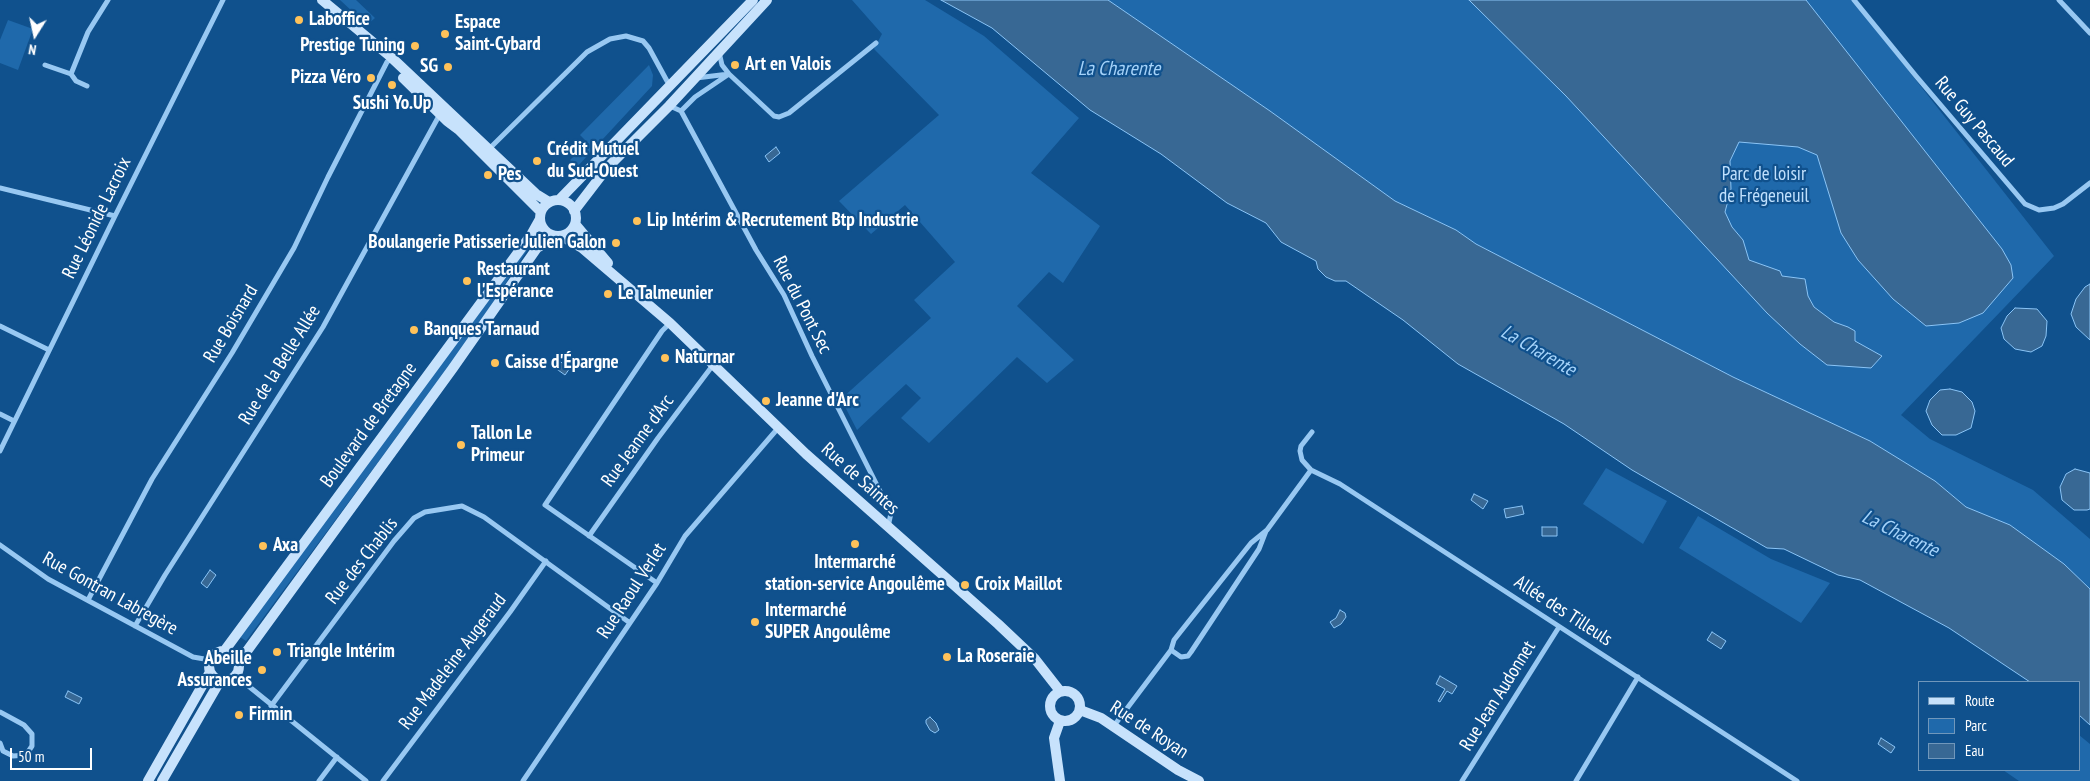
<!DOCTYPE html>
<html>
<head>
<meta charset="utf-8">
<style>
  body { margin:0 }
  #map { position:relative; width:2090px; height:781px; overflow:hidden; background:#10518d; font-family:"PT Sans Narrow",sans-serif }
  canvas { display:block }
  .legend { position:absolute; left:1918px; top:681px; width:162px; height:90px; box-sizing:border-box; background:#10518d; border:1px solid #7097bb; margin:0; padding:6px 9px; list-style:none; font-size:15px; color:#fff }
  .legend li { display:flex; align-items:center; gap:10px; height:25px }
  .legend b { width:25px; border:1px solid #7097bb }
  .north { position:absolute; left:10px; top:10px; width:50px; height:50px; -webkit-text-stroke:4px #10518d; paint-order:stroke; rotate:190deg; font-size:14px; font-weight:700; line-height:20px; text-align:center; color:#fff }
  .north::after { content:''; display:block; margin:auto; width:18px; height:22px; background:#fff; clip-path:polygon(50% 0,100% 100%,50% 72%,0 100%) }
  .scale { position:absolute; left:10px; top:748px; width:82px; height:22px; box-sizing:border-box; border:2px solid #fff; border-top:0; padding-left:6px; font-size:15px; line-height:18px; white-space:nowrap; color:#fff; -webkit-text-stroke:4px #10518d; paint-order:stroke }
</style>
</head>
<body>
<div id="map">
<canvas width="2090" height="781"></canvas>
<ul class="legend">
<li><b style="height:6px;background:#c7e2fc"></b>Route</li>
<li><b style="height:14px;background:#1f69ab"></b>Parc</li>
<li><b style="height:14px;background:#386894"></b>Eau</li>
</ul>
<div class="north">N</div>
<div class="scale">50 m</div>
</div>
<script>
const context = document.querySelector('canvas').getContext('2d');
context.lineJoin = 'round';
function fill(path, color) { context.fillStyle = color; context.fill(path, 'evenodd'); }
const toPath = rows => new Path2D(rows.map(r => 'M' + r).join(''));
function strokePath(path, color, width, dash) { context.strokeStyle = color; context.lineWidth = width; context.lineCap = dash ? 'butt' : 'round'; context.setLineDash(dash || []); context.stroke(path); }
function drawText(font, color, halo, rows, align = 'center') {
  context.font = font + ' "PT Sans Narrow",sans-serif'; context.lineWidth = 4.5; context.setLineDash([]); context.textBaseline = 'middle'; context.strokeStyle = halo; context.fillStyle = color; for (const [text, x, y, turn = 0] of rows) {
    context.save(); context.translate(x, y); context.rotate((+turn || 0) * Math.PI / 180); context.textAlign = isNaN(turn) ? turn : align; if (halo) context.strokeText(text, 0, 0); context.fillText(text, 0, 0); context.restore();
  }
}
fill(toPath([
  [340,0,356,0,375,18,367,25],
  [852,0,925,0,984,36,1079,118,1031,173,1100,226,1063,283,1049,272,1017,306,1074,360,1047,383,1017,357,929,443,901,418,921,398,906,384,857,430,841,399,931,318,914,300,955,262,905,205,871,234,839,201,939,115,874,49,882,34],
  [1108,0,1853,0,2054,256,1901,415,1930,439,2033,490,2090,539,2090,589,2077,577,1999,521,1966,507,1935,481,1870,441,1733,377,1476,244,1456,230,1395,201,1270,111],
  [8,20,33,29,18,70,0,63,0,40],
  [649,65,653,75,652,86,577,167,570,160,588,143,580,135],
  [530,244,530,246,469,339,246,641,240,637],
  [1606,468,1667,501,1643,544,1583,504],
  [1698,516,1771,559,1830,583,1801,623,1679,548],
  [2079,735,2090,744,2090,781,2019,781,2003,770,2079,770]
]), '#1f69ab');
const water = toPath([
  [941,0,1108,0,1270,111,1395,201,1456,230,1476,244,1733,377,1870,441,1935,481,1966,507,2010,525,2064,564,2090,589,2090,725,2079,715,2079,682,2030,682,1949,628,1860,580,1838,575,1784,549,1767,548,1632,470,1564,424,1458,364,1403,320,1346,281,1335,281,1326,277,1318,269,1316,261,1281,242,1266,223,1227,203,1161,154,1090,110,992,28,941,0],
  [1469,0,1806,0,2002,249,2011,265,2013,278,1983,313,1959,323,1926,326,1893,299,1858,260,1841,233,1817,155,1798,147,1739,142,1730,161,1731,189,1725,212,1732,227,1743,240,1749,260,1780,271,1782,276,1805,279,1808,296,1814,307,1834,322,1848,327,1855,331,1855,341,1882,356,1871,368,1827,365,1800,344,1767,313,1566,96,1469,0],
  [776,147,780,153,769,162,765,156,776,147],
  [2090,284,2090,340,2076,327,2071,314,2076,299,2085,287,2090,284],
  [2015,308,2037,309,2047,321,2046,336,2042,346,2031,352,2015,349,2004,339,2001,328,2007,316,2015,308],
  [556,359,570,368,565,375,551,365,556,359],
  [1950,389,1962,392,1972,402,1975,411,1971,428,1956,435,1942,435,1932,425,1926,411,1930,400,1940,390,1950,389],
  [2075,469,2090,473,2090,509,2087,510,2074,510,2062,500,2060,487,2066,474,2075,469],
  [1474,494,1488,501,1483,509,1471,500,1474,494],
  [1522,506,1524,514,1506,518,1504,509,1522,506],
  [1542,527,1557,527,1557,536,1542,536,1542,527],
  [210,570,216,575,207,588,201,583,210,570],
  [1340,610,1345,613,1346,617,1341,624,1334,628,1330,622,1336,618,1340,610],
  [1712,632,1726,641,1721,649,1707,640,1712,632],
  [1440,676,1457,686,1452,694,1447,691,1440,702,1438,701,1445,689,1436,684,1440,676],
  [68,691,82,698,79,704,65,697,68,691],
  [930,717,936,723,939,730,935,733,930,730,926,723,926,720,930,717],
  [1881,738,1895,747,1891,753,1878,744,1881,738]
]);
fill(water, '#386894');
strokePath(water, '#8ac4f6', 1);
strokePath(toPath([
  [1854,0,1916,76,2025,204,2039,210,2054,208,2063,204,2090,183],
  [2059,0,2090,33],
  [45,65,71,74,76,81,87,86],
  [71,74,88,32,108,0],
  [696,78,729,74,722,65,719,52],
  [670,106,681,111,756,250,784,295,812,356,891,513,888,527],
  [681,111,695,97,729,74,774,116,779,117,789,113,876,43],
  [489,149,587,52,610,39,626,36,643,41,649,48,667,81,671,85],
  [0,188,115,216],
  [0,326,49,350],
  [0,414,14,421],
  [0,451,115,216,223,0],
  [1311,470,1340,484,1797,781],
  [589,536,658,438,713,365],
  [0,545,48,579,193,657,210,660],
  [657,583,545,505,662,331,670,323],
  [88,600,152,479,232,353,294,248,328,177,387,62,392,58],
  [135,626,165,575,323,327,440,114],
  [1171,650,1181,657,1188,656,1191,652,1259,549,1266,531],
  [236,676,366,781],
  [271,706,394,541,414,518,425,512,462,506,484,517,630,623],
  [0,712,24,725,32,734,32,746,26,755,13,756,3,751,0,743],
  [1113,727,1171,650,1174,640,1193,616,1251,543,1267,530,1311,470,1302,460,1300,451,1301,446,1312,432],
  [319,781,337,757],
  [383,781,510,612,546,561],
  [523,781,657,583,685,536,779,427],
  [1462,781,1559,627],
  [1576,781,1638,677]
]), '#98c8f2', 5);
strokePath(toPath([
  [322,0,392,58,536,194,549,202],
  [403,78,447,121,459,130,541,212],
  [559,200,753,0],
  '540 218a18 18 0 1 1 36 0a18 18 0 1 1-36 0Z',
  [574,211,607,168,669,106,767,0],
  [575,224,608,263],
  [561,236,582,248,670,323,806,454,998,624,1035,659,1060,691],
  [225,650,531,235,540,219],
  '209 666a15 15 0 1 1 30 0a15 15 0 1 1-30 0Z',
  [239,662,453,368,537,248,557,236],
  '1050 706a15 15 0 1 1 30 0a15 15 0 1 1-30 0Z',
  [1080,710,1101,718,1178,770,1199,781],
  [1060,721,1054,738,1060,781],
  [148,781,210,672],
  [162,781,220,681]
]), '#c7e2fc', 10);
for (const [x, y, r, color] of [
  [299,20,5,"#ffc25a"],
  [445,34,5,"#ffc25a"],
  [415,46,5,"#ffc25a"],
  [735,65,5,"#ffc25a"],
  [448,67,5,"#ffc25a"],
  [371,78,5,"#ffc25a"],
  [392,85,5,"#ffc25a"],
  [537,161,5,"#ffc25a"],
  [488,175,5,"#ffc25a"],
  [637,221,5,"#ffc25a"],
  [616,243,5,"#ffc25a"],
  [467,281,5,"#ffc25a"],
  [608,294,5,"#ffc25a"],
  [414,330,5,"#ffc25a"],
  [665,358,5,"#ffc25a"],
  [495,363,5,"#ffc25a"],
  [766,401,5,"#ffc25a"],
  [461,445,5,"#ffc25a"],
  [855,544,5,"#ffc25a"],
  [263,546,5,"#ffc25a"],
  [965,585,5,"#ffc25a"],
  [755,622,5,"#ffc25a"],
  [277,652,5,"#ffc25a"],
  [947,657,5,"#ffc25a"],
  [262,670,5,"#ffc25a"],
  [239,715,5,"#ffc25a"]
]) { const dot = new Path2D(); dot.arc(x, y, r, 0, 2 * Math.PI); context.fillStyle = color; context.fill(dot); strokePath(dot, '#10518d', 2); }
drawText('bold 19px', '#fff', '#10518d', [
  ["Laboffice",309,20],
  ["Espace",455,23],
  ["Saint-Cybard",455,45],
  ["Prestige Tuning",405,46,"right"],
  ["Art en Valois",745,65],
  ["SG",438,67,"right"],
  ["Pizza Véro",361,78,"right"],
  ["Sushi Yo.Up",392,104,"center"],
  ["Crédit Mutuel",547,150],
  ["du Sud-Ouest",547,172],
  ["Pes",498,175],
  ["Lip Intérim & Recrutement Btp Industrie",647,221],
  ["Boulangerie Patisserie Julien Galon",606,243,"right"],
  ["Restaurant",477,270],
  ["l'Espérance",477,292],
  ["Le Talmeunier",618,294],
  ["Banques Tarnaud",424,330],
  ["Naturnar",675,358],
  ["Caisse d'Épargne",505,363],
  ["Jeanne d'Arc",776,401],
  ["Tallon Le",471,434],
  ["Primeur",471,456],
  ["Axa",273,546],
  ["Intermarché",855,563,"center"],
  ["station-service Angoulême",855,585,"center"],
  ["Croix Maillot",975,585],
  ["Intermarché",765,611],
  ["SUPER Angoulême",765,633],
  ["Triangle Intérim",287,652],
  ["La Roseraie",957,657],
  ["Abeille",252,659,"right"],
  ["Assurances",252,681,"right"],
  ["Firmin",249,715]
], 'left');
drawText('19px', '#fff', '#10518d', [
  ["Rue Guy Pascaud",1974,122,50],
  ["Rue Léonide Lacroix",97,218,-64],
  ["Rue du Pont Sec",802,305,63],
  ["Rue Boisnard",231,324,-59],
  ["Rue de la Belle Allée",280,365,-58],
  ["Boulevard de Bretagne",369,425,-54],
  ["Rue Jeanne d'Arc",638,441,-54],
  ["Rue de Saintes",860,479,42],
  ["Rue des Chablis",362,561,-52],
  ["Rue Raoul Verlet",632,591,-57],
  ["Rue Gontran Labregère",110,594,29],
  ["Allée des Tilleuls",1563,611,33],
  ["Rue Madeleine Augeraud",453,662,-53],
  ["Rue Jean Audonnet",1498,696,-58],
  ["Rue de Royan",1149,730,33]
]);
drawText('19px', '#c0e0fd', '#10518d', [
  ["Parc de loisir",1764,175],
  ["de Frégeneuil",1764,197]
]);
drawText('italic 20px', '#a4d2f9', '#10518d', [
  ["La Charente",1119,69],
  ["La Charente",1538,351,30],
  ["La Charente",1900,534,26]
]);
</script>
</body>
</html>
